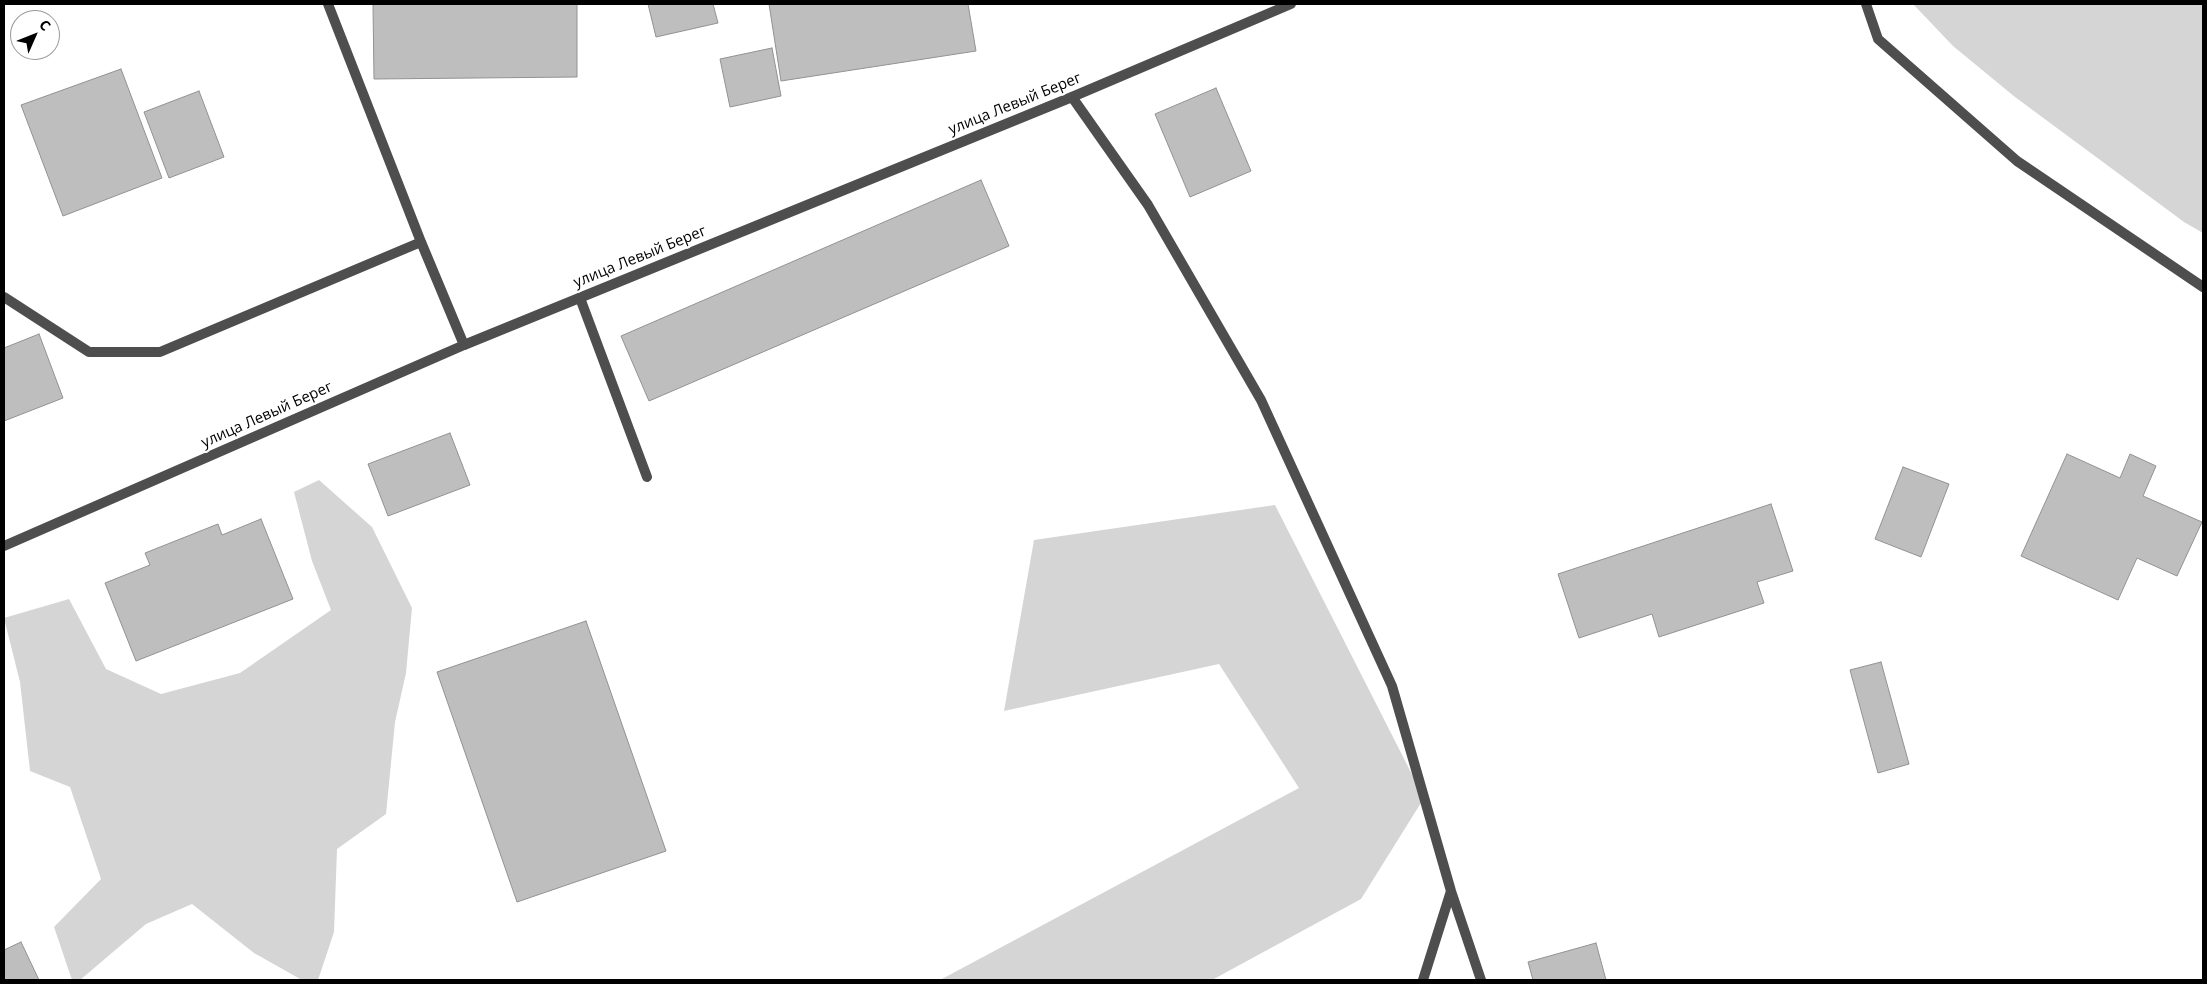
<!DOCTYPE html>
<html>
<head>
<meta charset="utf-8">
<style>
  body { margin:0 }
  #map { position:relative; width:2207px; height:984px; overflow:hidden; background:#fff; font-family:"Open Sans",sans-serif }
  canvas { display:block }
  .frame { position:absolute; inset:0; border:5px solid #000; pointer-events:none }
  .north { position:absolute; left:10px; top:10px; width:50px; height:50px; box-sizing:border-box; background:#fff; border:1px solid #999; border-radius:50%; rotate:46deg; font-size:14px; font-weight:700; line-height:20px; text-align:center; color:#000 }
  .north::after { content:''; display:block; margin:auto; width:18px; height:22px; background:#000; clip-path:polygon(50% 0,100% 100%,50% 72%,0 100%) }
</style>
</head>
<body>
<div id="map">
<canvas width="2207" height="984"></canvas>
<div class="frame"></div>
<div class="north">С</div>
</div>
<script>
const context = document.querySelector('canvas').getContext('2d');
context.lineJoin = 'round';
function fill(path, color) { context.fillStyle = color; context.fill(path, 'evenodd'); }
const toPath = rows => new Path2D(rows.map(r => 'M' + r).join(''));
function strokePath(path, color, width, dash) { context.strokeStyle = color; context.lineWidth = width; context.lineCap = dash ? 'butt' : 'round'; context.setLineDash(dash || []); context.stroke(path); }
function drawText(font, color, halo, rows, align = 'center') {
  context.font = font + ' "Open Sans",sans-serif'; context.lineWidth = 4.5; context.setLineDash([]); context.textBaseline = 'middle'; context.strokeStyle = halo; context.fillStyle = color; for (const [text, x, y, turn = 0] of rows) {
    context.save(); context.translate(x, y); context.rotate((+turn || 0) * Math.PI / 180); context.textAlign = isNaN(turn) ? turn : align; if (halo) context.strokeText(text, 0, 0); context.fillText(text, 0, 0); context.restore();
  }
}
fill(toPath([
  [1913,4,2203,4,2203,233,2184,222,2015,97,1953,46],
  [319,480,372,527,412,608,406,673,395,722,386,814,337,849,334,932,318,980,302,980,254,953,192,904,146,924,80,980,72,980,54,927,101,879,70,787,30,771,20,682,4,618,69,599,106,669,161,694,240,673,331,610,312,561,294,492],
  [1275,505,1424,798,1361,899,1212,980,940,980,1299,788,1219,664,1004,711,1034,540]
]), '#d5d5d5');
const building = toPath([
  [373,4,577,4,577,77,374,79,373,4],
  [648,4,713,4,718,23,656,37,648,4],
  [769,4,968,4,976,51,781,81,769,4],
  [772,48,781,96,730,107,720,59,772,48],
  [121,69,162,178,63,216,21,105,121,69],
  [1216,88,1251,171,1190,197,1155,114,1216,88],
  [199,91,224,157,169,178,144,112,199,91],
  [981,180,1009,246,649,401,621,336,981,180],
  [39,334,63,398,4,421,4,348,39,334],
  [450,433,470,485,388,516,368,464,450,433],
  [2067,454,2120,478,2130,454,2156,466,2143,496,2202,522,2177,576,2137,558,2118,600,2021,556,2067,454],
  [1903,467,1949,484,1921,557,1875,539,1903,467],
  [1771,504,1793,571,1757,582,1764,603,1659,637,1652,614,1579,638,1558,574,1771,504],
  [261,519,293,599,136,661,105,583,150,565,145,553,218,524,222,535,261,519],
  [586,621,666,851,517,902,437,672,586,621],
  [1881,662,1909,764,1878,773,1850,670,1881,662],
  [21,942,39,980,4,980,4,950,21,942],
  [1596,943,1606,980,1533,980,1528,962,1596,943]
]);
fill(building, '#bebebe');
strokePath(building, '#929292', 1);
strokePath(toPath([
  [328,4,421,242,464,345],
  [1866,4,1878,39,2017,161,2203,287],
  [1072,97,1148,205,1261,400,1392,686,1451,891,1481,980],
  [4,297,89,352,160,352,421,242],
  [580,298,647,477],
  [1423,980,1451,891]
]), '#4e4e4e', 10);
strokePath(toPath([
  [4,546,464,345,1072,97,1291,4]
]), '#4e4e4e', 10);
drawText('15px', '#000', '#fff', [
  ["улица Левый Берег",1015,104,-22],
  ["улица Левый Берег",640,257,-22],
  ["улица Левый Берег",267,415,-24]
]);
</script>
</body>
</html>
